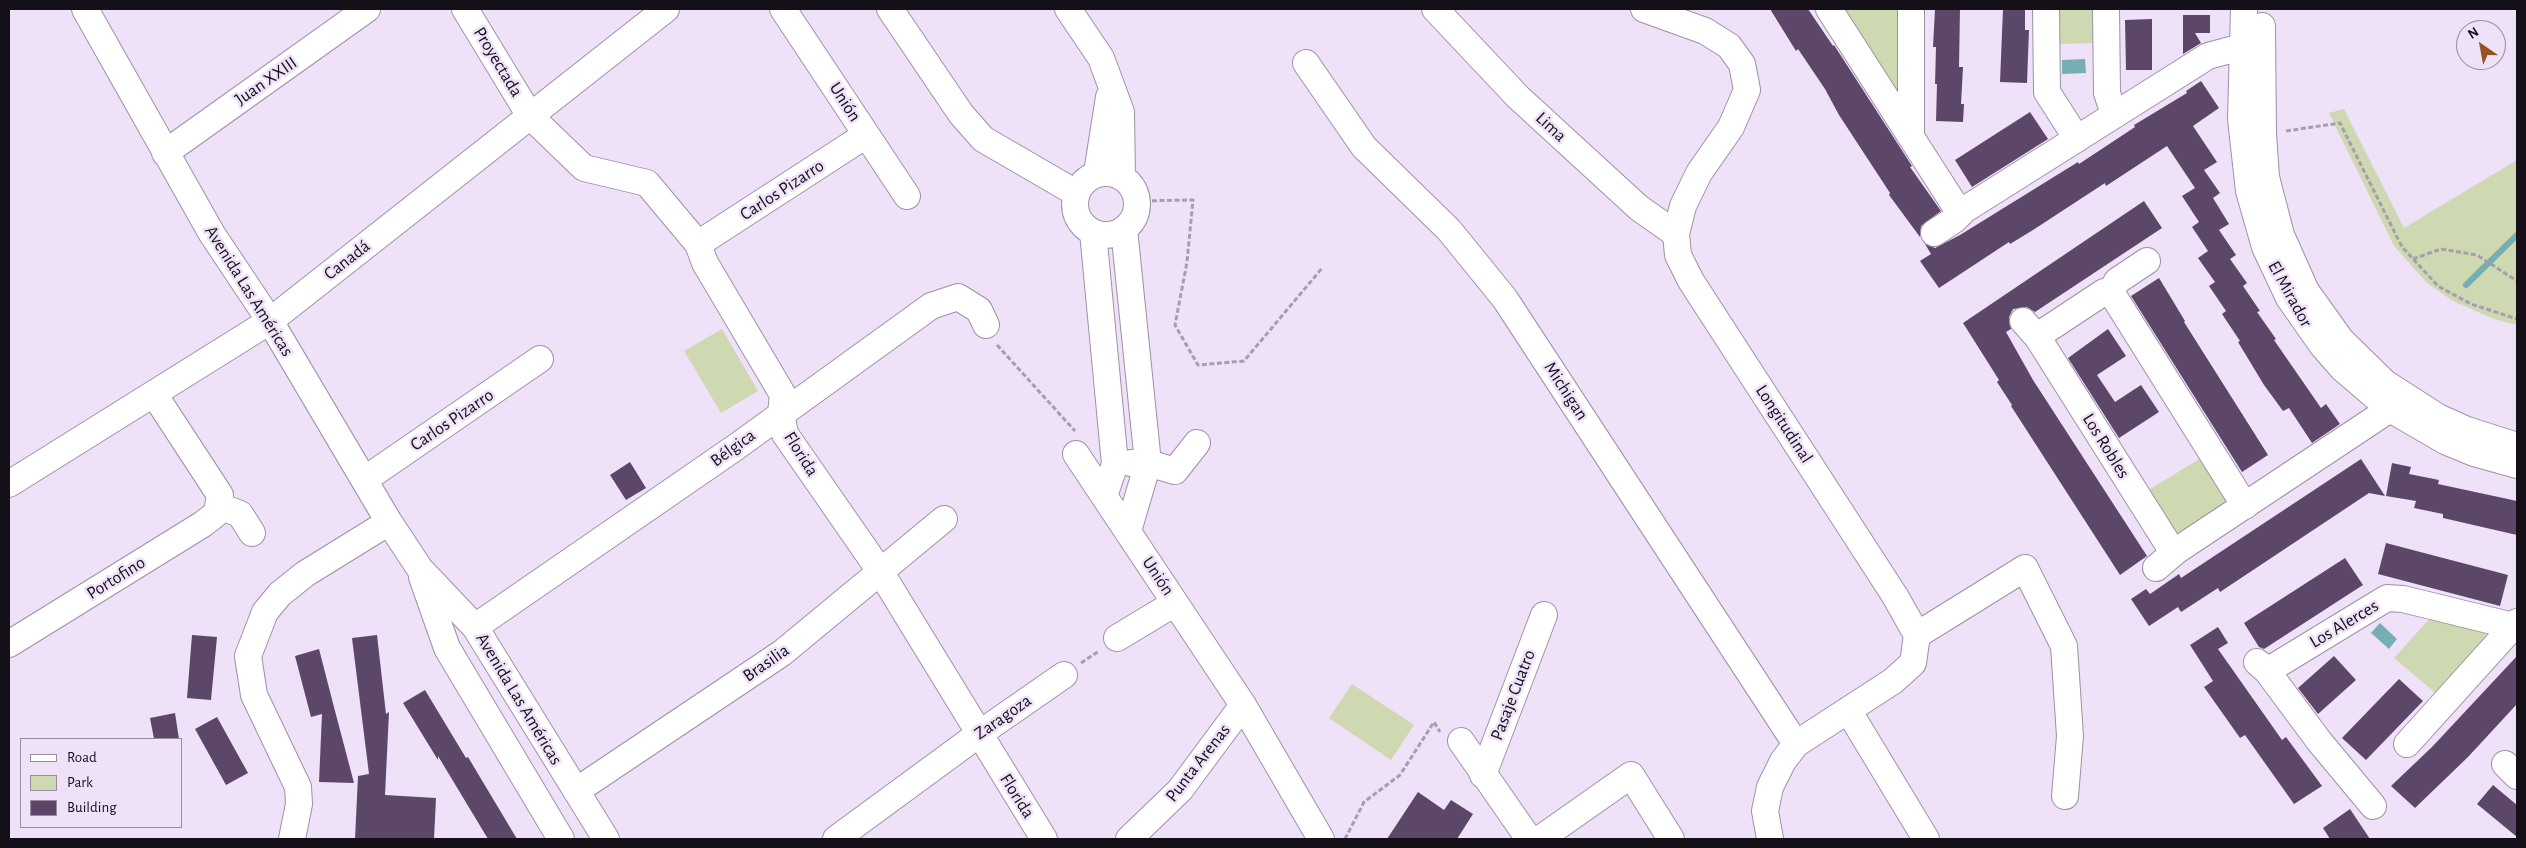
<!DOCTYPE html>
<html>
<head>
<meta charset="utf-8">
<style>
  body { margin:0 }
  #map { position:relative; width:2526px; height:848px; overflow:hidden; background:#efe1f8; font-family:"Alegreya Sans",sans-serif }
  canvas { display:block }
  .frame { position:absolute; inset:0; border:10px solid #151018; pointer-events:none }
  .legend { position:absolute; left:20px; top:738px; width:162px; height:90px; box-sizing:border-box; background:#efe1f8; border:1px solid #988d9e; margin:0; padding:6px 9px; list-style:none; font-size:15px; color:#151018 }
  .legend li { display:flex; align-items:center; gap:10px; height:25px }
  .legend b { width:25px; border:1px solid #988d9e }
  .north { position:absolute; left:2456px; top:20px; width:50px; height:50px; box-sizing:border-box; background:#efe1f8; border:1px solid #988d9e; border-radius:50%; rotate:327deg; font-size:14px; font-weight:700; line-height:20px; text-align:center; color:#151018 }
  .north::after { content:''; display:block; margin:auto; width:18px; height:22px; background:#95541f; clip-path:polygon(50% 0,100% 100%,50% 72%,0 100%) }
</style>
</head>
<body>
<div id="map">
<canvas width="2526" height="848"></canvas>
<div class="frame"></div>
<ul class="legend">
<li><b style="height:6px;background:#fff"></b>Road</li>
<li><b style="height:14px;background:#ced8b1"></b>Park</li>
<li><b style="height:14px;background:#5d4769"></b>Building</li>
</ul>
<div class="north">N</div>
</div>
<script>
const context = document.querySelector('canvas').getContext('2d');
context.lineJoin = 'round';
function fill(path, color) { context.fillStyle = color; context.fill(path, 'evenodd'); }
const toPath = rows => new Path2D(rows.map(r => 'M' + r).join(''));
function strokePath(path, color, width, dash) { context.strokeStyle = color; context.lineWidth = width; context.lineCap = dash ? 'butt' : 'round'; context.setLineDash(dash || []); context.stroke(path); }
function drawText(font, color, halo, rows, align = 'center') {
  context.font = font + ' "Alegreya Sans",sans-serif'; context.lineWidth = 5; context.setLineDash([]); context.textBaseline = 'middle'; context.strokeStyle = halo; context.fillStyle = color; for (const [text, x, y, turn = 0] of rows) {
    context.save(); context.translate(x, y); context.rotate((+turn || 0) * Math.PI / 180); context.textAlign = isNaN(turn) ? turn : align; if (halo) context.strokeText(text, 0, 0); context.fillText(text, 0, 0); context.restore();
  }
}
fill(toPath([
  [1839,9,1899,9,1900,94,1893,95],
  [2054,9,2096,9,2097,43,2055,44],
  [2344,109,2404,228,2517,160,2517,325,2494,319,2453,301,2427,283,2394,246,2329,113],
  [722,329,758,391,721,413,684,351],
  [2201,458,2225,495,2225,504,2179,532,2170,530,2147,491],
  [2431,617,2483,629,2487,639,2438,695,2394,658],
  [1352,684,1414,725,1391,760,1329,718]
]), '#ced8b1');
fill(toPath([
  [2085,59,2086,73,2062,74,2062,60],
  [2380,623,2397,639,2389,649,2371,633]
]), '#75afb3');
strokePath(toPath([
  [2466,285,2517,235]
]), '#75afb3', 6);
fill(toPath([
  [1770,9,1808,9,1833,46,1834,45,1912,166,1910,167,1941,211,1921,226,1920,237,1889,195,1890,193,1839,115,1825,89,1798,49,1796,51],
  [1935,9,1960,9,1959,67,1963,67,1961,104,1964,104,1963,122,1936,121,1937,84,1935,84,1936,47,1933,47],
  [2003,9,2025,9,2025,30,2029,30,2027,83,2000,82],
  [2183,15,2210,15,2210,33,2195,33,2201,43,2183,54],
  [2152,19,2152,70,2126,70,2125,20],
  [2201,81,2219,108,2193,126,2217,162,2204,170,2220,193,2213,198,2229,224,2219,230,2236,255,2230,259,2247,283,2243,286,2260,311,2257,312,2276,339,2274,340,2321,408,2326,404,2340,424,2312,443,2289,408,2283,411,2264,385,2238,342,2240,341,2222,314,2226,311,2209,286,2215,282,2198,258,2208,251,2192,227,2199,222,2182,196,2195,188,2167,146,2106,186,2105,183,2033,230,2010,244,2009,242,1939,288,1920,261,1931,254,1925,244,1935,248,1960,235,2078,162,2079,164,2135,127,2134,125,2187,93,2186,91],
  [2030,112,2048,139,1972,187,1955,160],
  [2144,201,2162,228,2035,312,2027,307,2013,309,2009,317,2011,329,2006,332,2033,380,2147,556,2120,575,2011,406,2012,405,1997,382,1999,380,1963,323],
  [2159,278,2185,321,2184,322,2268,455,2242,472,2131,296],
  [2108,329,2126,356,2097,375,2115,402,2141,385,2159,412,2119,438,2068,358],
  [2361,459,2385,496,2369,493,2220,592,2218,588,2181,612,2178,607,2149,626,2131,599,2146,589,2150,594,2179,574,2181,578],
  [630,462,646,488,626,500,610,475],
  [2392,463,2411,467,2409,474,2439,480,2438,484,2517,501,2517,535,2443,518,2443,514,2414,508,2416,501,2386,496],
  [2386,543,2508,575,2500,606,2378,574],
  [2345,558,2363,585,2264,649,2259,647,2244,623],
  [2218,627,2228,643,2218,649,2282,740,2286,737,2322,786,2294,804,2245,735,2240,738,2204,687,2213,681,2190,645],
  [192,635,217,637,211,700,187,698],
  [377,635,386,714,389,712,385,795,436,798,434,839,355,839,358,776,369,774,352,638],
  [319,649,335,711,354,783,319,782,322,714,311,717,295,656],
  [2334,656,2356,680,2318,714,2298,688],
  [2517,656,2517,704,2468,757,2415,808,2391,786,2432,747],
  [2399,679,2423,701,2366,760,2342,738],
  [425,690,466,758,468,757,517,839,488,839,438,756,438,760,403,703],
  [175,713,179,739,154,739,150,718],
  [217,717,248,773,226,785,195,729],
  [2493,785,2517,805,2517,837,2477,804],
  [1418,792,1444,810,1451,800,1473,814,1457,839,1387,839],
  [2350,809,2370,839,2330,839,2323,828]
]), '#5d4769');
const minor = toPath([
  [85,9,212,234,270,321,389,522,420,569,475,627,606,839],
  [465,9,530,116,584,168,647,183,698,244,705,263,783,395,781,413,785,434,880,571,1044,839],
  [783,9,907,196],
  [890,9,961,114,983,139,1076,193],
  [1068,9,1101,58,1121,112,1122,176],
  [1435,9,1518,97,1639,208,1676,234],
  [1644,9,1705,31,1729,46,1742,64,1747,90,1731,127,1699,173,1683,206,1676,234,1678,255,1691,281,1895,596,1917,635,1913,663,1893,681,1796,744,1783,761,1770,787,1765,811,1770,839],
  [1829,9,1954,204,1964,210,2208,56,2260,42],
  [1911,9,1911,137],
  [2046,9,2047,92,2077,139],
  [2106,9,2107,93,2114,114],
  [2244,9,2241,119,2249,191,2265,247,2289,298,2322,345,2342,368,2390,409,2445,441,2474,453,2517,465],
  [2262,26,2263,134,2266,177,2281,235,2306,291,2341,340,2385,383,2438,417,2467,430,2517,446],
  [1306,63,1364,147,1449,230,1505,299,1796,744],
  [165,153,367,9],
  '1075 204a31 31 0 1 1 62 0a31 31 0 1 1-62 0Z',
  [1097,173,1109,97],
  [1124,229,1148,463,1128,531],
  [1093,232,1115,464,1104,496],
  [1934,233,1954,220,1964,210],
  [698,244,866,135],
  [2111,292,2245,506],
  [2111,292,2117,281,2147,261],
  [2023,321,2038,338,2171,549,2176,551],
  [2038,338,2045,331,2104,292,2111,292],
  [1076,454,1243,705,1321,839],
  [1131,463,1148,463,1175,471,1197,443],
  [364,480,540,359],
  [9,484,270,321,666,9],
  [219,506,240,514,252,533],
  [2156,568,2176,551,2390,409,2405,403],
  [422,577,447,648,561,839],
  [475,627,736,447,931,306,958,297,979,310,986,325],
  [1917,635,2025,568,2064,646,2070,736,2065,796],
  [1117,638,1175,603],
  [9,644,203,524,217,513,220,495,154,394],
  [2257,662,2267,671,2319,741,2373,806],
  [2267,671,2387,598,2403,599,2513,626],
  [1848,710,1926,839],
  [1461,741,1529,839],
  [2407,744,2517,622],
  [2505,764,2517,776],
  [1483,775,1544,615],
  [576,791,782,653,944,519],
  [292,839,299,804,298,787,254,695,248,656,265,612,280,594,305,574,389,522],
  [836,839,979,734,1064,675],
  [1129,839,1180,790,1243,705],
  [1540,839,1631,775,1671,839]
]);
strokePath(minor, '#9e91a6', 28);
strokePath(toPath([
  [2286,131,2340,123,2402,247,2438,286,2471,304,2517,319],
  [1137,201,1193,200,1187,262,1175,325,1198,365,1244,361,1323,267],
  [2413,259,2441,249,2477,255,2517,281],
  [997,345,1075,431],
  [1081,663,1099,651],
  [1345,839,1364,802,1400,775,1434,722,1440,732]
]), '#a89daf', 3, [5, 2.5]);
strokePath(minor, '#fff', 26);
drawText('18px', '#151018', '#efe1f8', [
  ["Proyectada",498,62,59],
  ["Juan XXIII",266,81,-35],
  ["Unión",845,102,57],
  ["Lima",1551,127,43],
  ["Carlos Pizarro",782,190,-33],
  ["Canadá",347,260,-38],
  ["Avenida Las Américas",249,291,58],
  ["El Mirador",2290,294,61],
  ["Michigan",1566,391,57],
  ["Carlos Pizarro",452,420,-34],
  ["Longitudinal",1784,424,57],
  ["Los Robles",2106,446,58],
  ["Bélgica",733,448,-36],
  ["Florida",801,454,58],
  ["Unión",1158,576,56],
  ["Portofino",116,578,-32],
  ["Los Alerces",2344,624,-31],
  ["Brasilia",766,663,-35],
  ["Pasaje Cuatro",1513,695,-69],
  ["Avenida Las Américas",519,699,59],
  ["Zaragoza",1003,717,-35],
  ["Punta Arenas",1198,763,-52],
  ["Florida",1017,796,58]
]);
</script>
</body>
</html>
